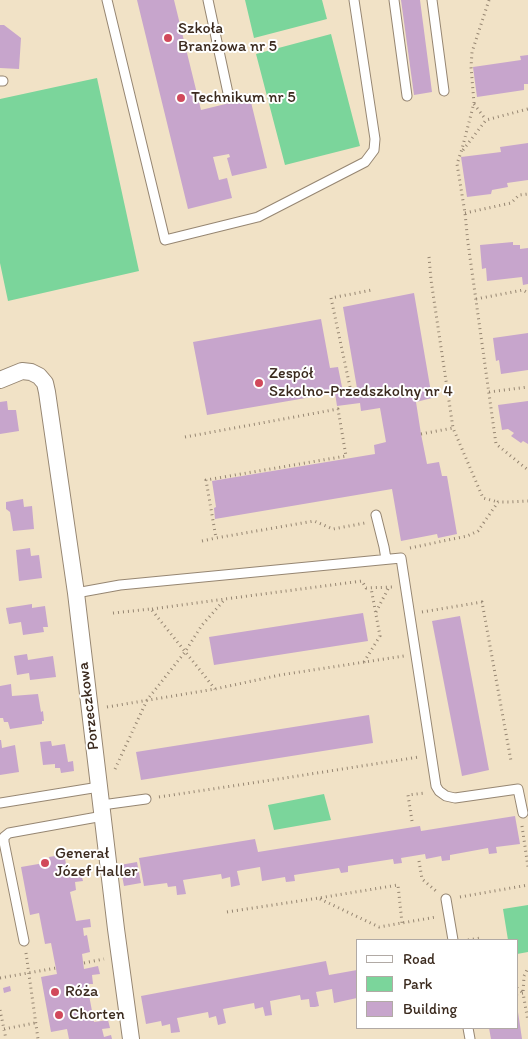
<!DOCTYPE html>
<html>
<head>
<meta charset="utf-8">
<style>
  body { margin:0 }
  #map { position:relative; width:528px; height:1039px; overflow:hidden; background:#f1e2c6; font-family:Itim,sans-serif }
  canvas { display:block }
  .legend { position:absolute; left:356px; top:939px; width:162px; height:90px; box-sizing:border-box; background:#fff; border:1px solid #b1aaa5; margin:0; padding:6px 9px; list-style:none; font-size:15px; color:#3b2a1e }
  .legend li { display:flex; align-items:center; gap:10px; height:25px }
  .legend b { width:25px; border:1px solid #b1aaa5 }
</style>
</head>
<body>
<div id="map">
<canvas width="528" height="1039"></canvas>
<ul class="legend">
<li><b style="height:6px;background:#fff"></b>Road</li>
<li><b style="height:14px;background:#7bd59b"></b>Park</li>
<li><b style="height:14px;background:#c7a5cc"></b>Building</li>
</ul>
</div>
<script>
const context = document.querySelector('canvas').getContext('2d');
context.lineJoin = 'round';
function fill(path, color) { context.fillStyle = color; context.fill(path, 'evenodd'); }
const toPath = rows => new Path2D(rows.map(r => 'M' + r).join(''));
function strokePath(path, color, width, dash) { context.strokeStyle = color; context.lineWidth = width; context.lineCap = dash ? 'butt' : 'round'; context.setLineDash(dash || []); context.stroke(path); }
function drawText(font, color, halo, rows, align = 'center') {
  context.font = font + ' Itim,sans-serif'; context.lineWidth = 4; context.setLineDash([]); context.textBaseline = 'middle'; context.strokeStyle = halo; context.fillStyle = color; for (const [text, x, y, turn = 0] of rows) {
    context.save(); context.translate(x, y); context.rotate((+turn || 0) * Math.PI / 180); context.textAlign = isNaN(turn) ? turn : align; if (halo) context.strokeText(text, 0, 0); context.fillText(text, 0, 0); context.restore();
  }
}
fill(toPath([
  [245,0,322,0,327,19,254,38],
  [331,34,360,146,285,165,256,54],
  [97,78,139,271,8,301,0,263,0,99],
  [324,794,331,820,274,830,268,805],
  [528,905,528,952,517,954,517,940,508,940,503,909]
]), '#7bd59b');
fill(toPath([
  [137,0,174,0,201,110,250,98,267,168,232,176,227,158,230,157,229,154,213,157,219,180,227,178,232,198,188,209],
  [401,0,420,0,432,92,414,95],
  [0,25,4,25,21,38,19,69,0,68],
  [528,55,528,84,524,84,524,90,477,97,473,67,521,60,520,56],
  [528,143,528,180,507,183,508,187,492,190,491,194,467,197,461,157,501,152,500,147],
  [513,242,513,245,520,245,520,249,528,248,528,284,523,285,522,277,487,281,486,268,482,269,480,245],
  [414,293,432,398,416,402,421,434,427,464,439,462,442,476,447,476,457,534,438,538,437,534,401,541,392,489,215,519,214,508,216,507,212,481,375,454,374,445,386,442,380,408,361,411,360,403,337,406,335,393,207,415,193,342,321,319,330,368,338,367,344,397,358,394,343,307],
  [528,333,528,370,501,374,499,360,496,361,493,338],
  [7,401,8,410,16,410,19,431,0,434,0,402],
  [528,401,528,444,523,441,521,443,511,436,514,433,508,429,502,430,498,405],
  [23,499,24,507,32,506,34,529,13,531,10,512,6,509,6,502],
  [30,548,31,556,39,555,42,578,19,581,16,550],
  [32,604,32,608,45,606,48,627,43,627,44,632,23,635,21,622,9,624,6,608],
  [363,613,368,641,214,665,209,637],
  [460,616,489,770,462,776,432,621],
  [27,654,28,660,53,656,56,677,30,680,29,673,17,675,14,656],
  [11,684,12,696,38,694,41,712,43,711,44,721,42,721,42,724,10,729,8,722,4,722,3,718,0,718,0,686],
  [369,715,373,743,141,780,136,752],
  [0,740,1,740,2,748,15,745,19,772,0,775],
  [51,741,52,746,65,744,68,762,73,761,74,771,61,773,60,768,55,768,55,764,43,765,40,742],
  [515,816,520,844,496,847,497,853,489,854,488,848,450,855,450,860,442,861,441,856,426,859,425,854,401,858,402,863,394,864,393,859,348,866,348,872,341,873,339,868,294,875,295,881,286,882,285,877,262,881,260,867,237,871,240,885,231,887,230,877,222,879,221,874,183,880,186,894,177,895,176,886,168,887,167,883,144,886,139,858,255,839,258,852,420,826,421,831],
  [64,853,68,875,81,873,83,881,75,882,76,890,70,892,76,921,90,919,91,927,83,928,84,936,87,935,90,952,82,954,84,969,98,966,100,974,92,975,93,984,87,984,94,1022,108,1020,110,1028,102,1029,104,1037,111,1035,112,1039,69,1039,67,1029,51,1032,41,977,57,974,51,943,45,944,39,913,30,915,21,867,50,862,49,857,55,856,54,854],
  [137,862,141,883,124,886,120,865],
  [326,961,329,975,357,970,357,998,334,1003,332,989,316,992,319,1006,315,1007,310,1007,309,999,301,1000,300,995,270,1001,272,1015,265,1016,263,1007,255,1009,254,1003,223,1009,226,1023,218,1025,216,1016,209,1018,208,1012,177,1018,180,1032,171,1033,170,1024,162,1026,161,1021,146,1024,141,996],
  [10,986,11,991,4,993,3,988],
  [517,1012,518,1012,522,1039,491,1039,489,1028,517,1028]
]), '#c7a5cc');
const service = toPath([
  [107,0,165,240,258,217,365,162,374,150,375,139,354,0],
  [208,0,228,93],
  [394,0,407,96],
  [432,0,444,91],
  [0,81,3,81],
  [376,515,384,547,386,559],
  [76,593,120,585,401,558,436,786,439,791,446,796,455,798,518,789,523,813],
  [0,803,99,787],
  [102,805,146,799],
  [446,899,453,940],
  [24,941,4,842,4,837,9,833,103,816],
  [468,1028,470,1039]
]);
const minor = toPath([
  [0,380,22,371,31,372,39,376,45,383,47,392,76,593,116,929,131,1039]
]);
strokePath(service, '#968672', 11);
strokePath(minor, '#968672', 18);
strokePath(toPath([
  [489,0,472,52,471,67,474,103,462,149,457,164,465,213,468,243,496,444,528,470],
  [474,104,486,120],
  [463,150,486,120,528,109],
  [465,213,511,203,519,195,528,194],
  [429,257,431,280,453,428],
  [476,299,523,290,528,293],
  [350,387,331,298,372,290],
  [489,392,528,387],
  [421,434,453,428,483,498,498,502],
  [185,437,338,409,346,456,206,480,216,538,314,521,333,529,365,523],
  [202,541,216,538],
  [410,548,467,536,478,531,498,502,510,502,528,501],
  [152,609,225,599],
  [376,612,389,587],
  [422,612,482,602,511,761],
  [113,613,151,609,215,689],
  [364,662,380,636,371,588],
  [107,707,215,689,280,675,404,656],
  [115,769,147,700,185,652,202,625,225,599,362,581,366,588,392,587],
  [159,797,285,778,419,757],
  [412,821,408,795,425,793],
  [522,826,528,867],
  [419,861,422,879,436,891],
  [460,897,528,885],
  [320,899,379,927,436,917],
  [227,912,319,898,398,885,402,923],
  [468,940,480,938,481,940],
  [26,953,38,1039],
  [84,963,104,959],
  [0,978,56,968],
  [517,988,523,993,524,976,528,968],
  [517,994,523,993,528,1021],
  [0,1010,6,1039],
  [4,1029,35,1023]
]), '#968672', 3, [1, 4]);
strokePath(service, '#fff', 9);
strokePath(minor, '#fff', 16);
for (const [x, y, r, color] of [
  [168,38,5,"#d1495b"],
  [181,98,5,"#d1495b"],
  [259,383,5,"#d1495b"],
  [45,863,5,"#d1495b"],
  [55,992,5,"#d1495b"],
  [59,1015,5,"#d1495b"]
]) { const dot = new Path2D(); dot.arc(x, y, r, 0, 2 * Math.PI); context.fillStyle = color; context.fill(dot); strokePath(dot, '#fff', 2); }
drawText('16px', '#3b2a1e', '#fff', [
  ["Szkoła",178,29],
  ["Branżowa nr 5",178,47],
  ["Technikum nr 5",191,98],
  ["Zespół",269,374],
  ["Szkolno-Przedszkolny nr 4",269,392],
  ["Generał",55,854],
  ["Józef Haller",55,872],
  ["Róża",65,992],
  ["Chorten",69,1015]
], 'left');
drawText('16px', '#3b2a1e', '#fff', [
  ["Porzeczkowa",89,706,-97]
]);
</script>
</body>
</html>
